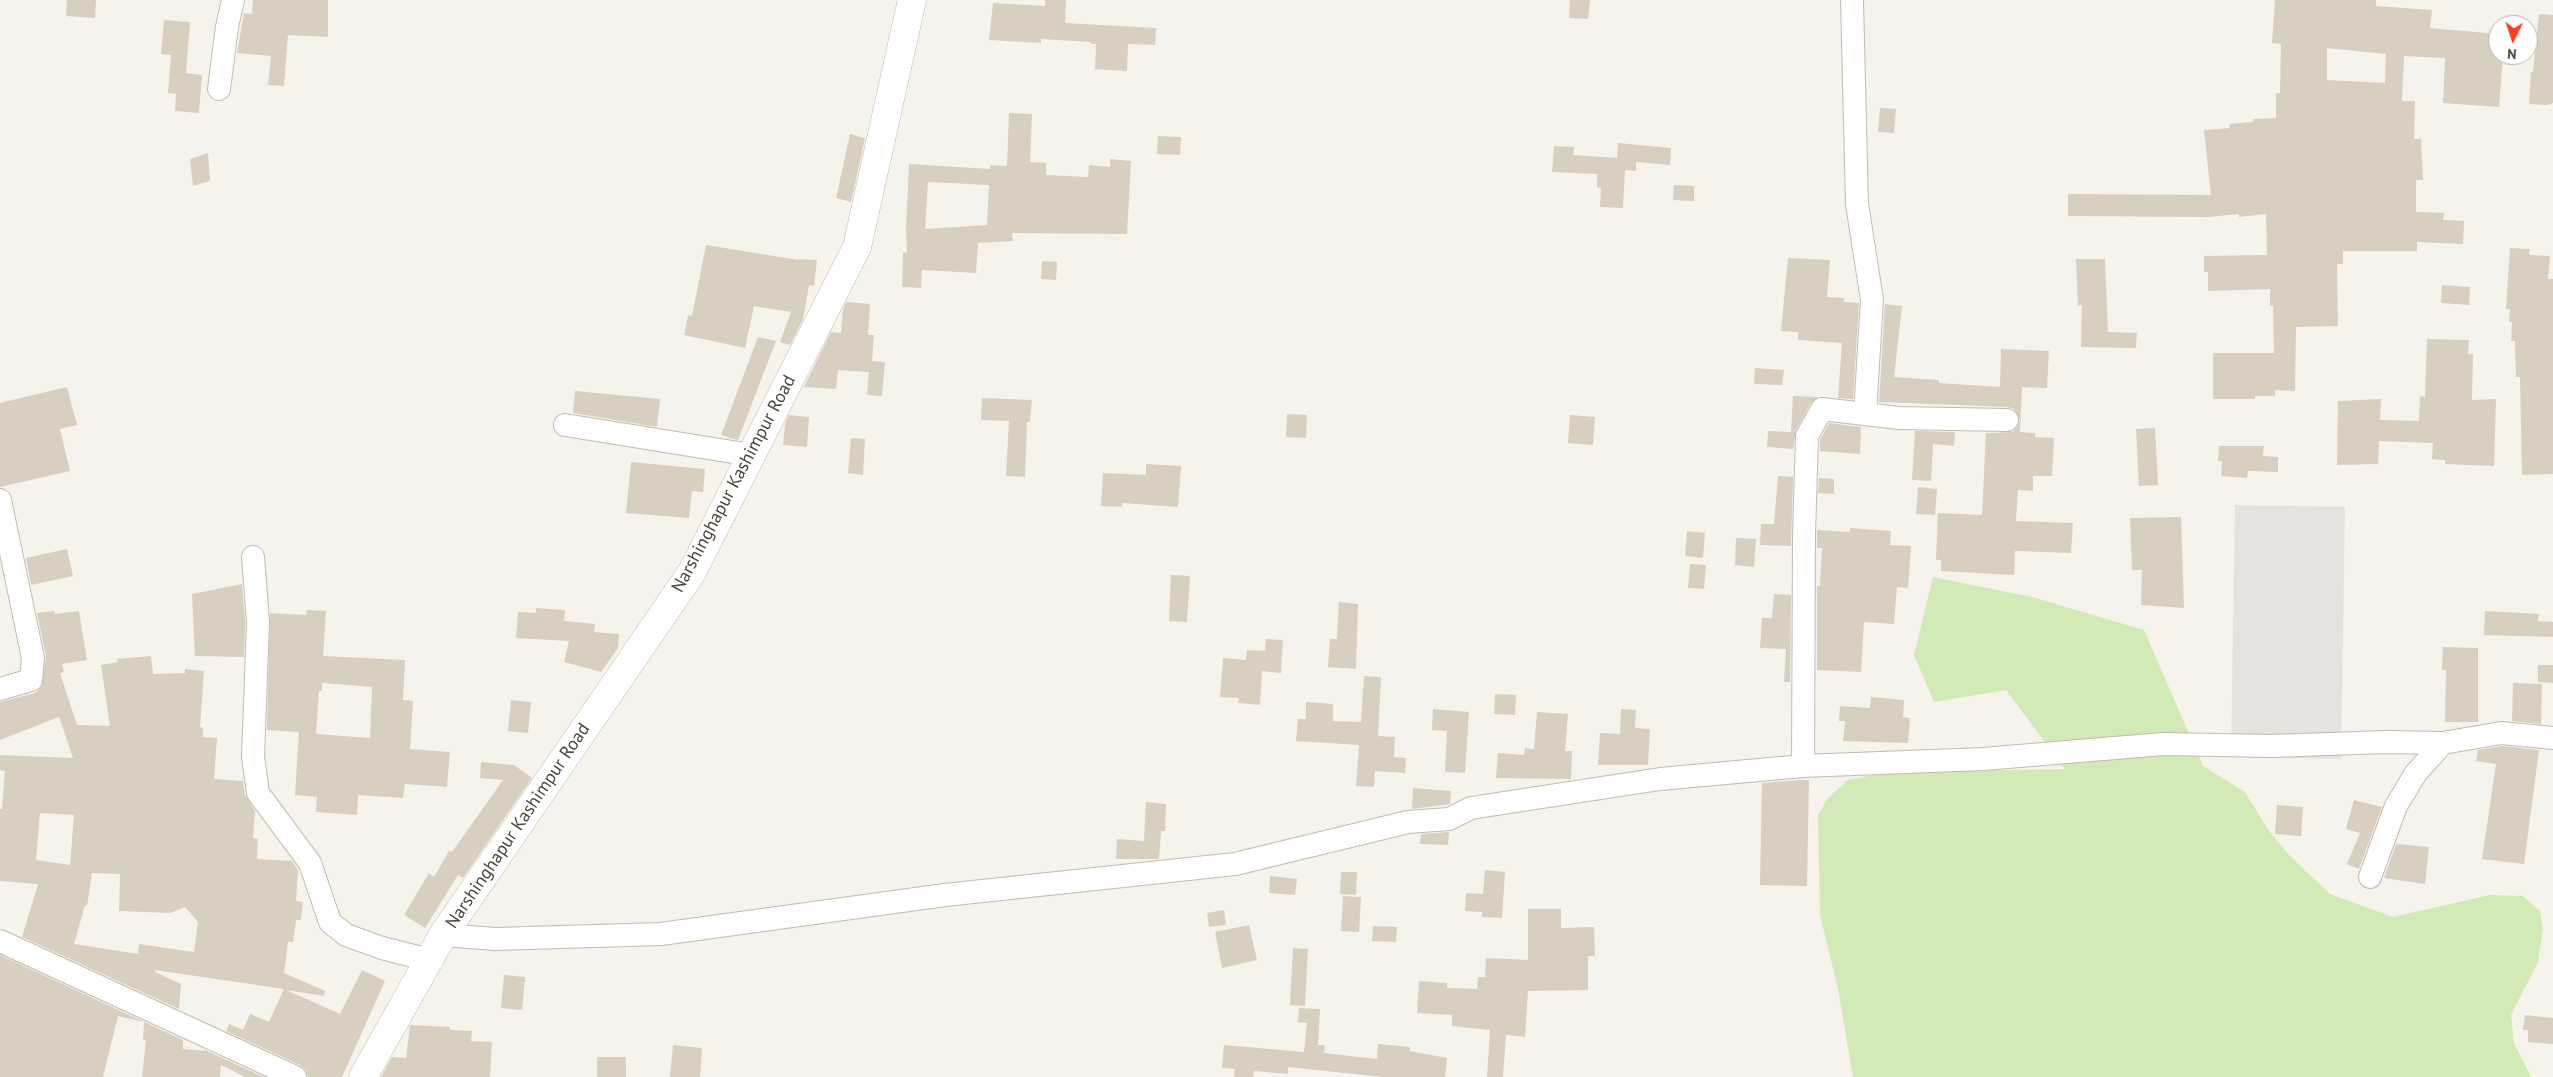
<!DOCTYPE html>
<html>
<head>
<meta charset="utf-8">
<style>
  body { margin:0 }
  #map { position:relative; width:2553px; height:1077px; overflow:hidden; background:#f6f3ec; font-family:"PT Sans",sans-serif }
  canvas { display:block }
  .north { position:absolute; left:2488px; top:15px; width:50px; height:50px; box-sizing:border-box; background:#fff; border:1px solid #b7b4b0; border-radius:50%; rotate:184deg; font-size:14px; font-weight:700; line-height:20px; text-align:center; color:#4b4439 }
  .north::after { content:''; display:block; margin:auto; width:18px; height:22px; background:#fc3f1d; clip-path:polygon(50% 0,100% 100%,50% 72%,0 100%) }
</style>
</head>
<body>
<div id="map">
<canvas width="2553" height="1077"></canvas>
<div class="north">N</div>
</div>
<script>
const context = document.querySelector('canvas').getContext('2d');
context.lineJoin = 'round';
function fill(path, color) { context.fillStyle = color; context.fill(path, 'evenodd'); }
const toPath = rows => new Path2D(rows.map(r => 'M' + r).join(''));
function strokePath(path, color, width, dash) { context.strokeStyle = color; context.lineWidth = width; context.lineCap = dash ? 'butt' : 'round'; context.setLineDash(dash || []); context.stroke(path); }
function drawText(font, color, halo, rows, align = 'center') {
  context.font = font + ' "PT Sans",sans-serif'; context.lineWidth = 4; context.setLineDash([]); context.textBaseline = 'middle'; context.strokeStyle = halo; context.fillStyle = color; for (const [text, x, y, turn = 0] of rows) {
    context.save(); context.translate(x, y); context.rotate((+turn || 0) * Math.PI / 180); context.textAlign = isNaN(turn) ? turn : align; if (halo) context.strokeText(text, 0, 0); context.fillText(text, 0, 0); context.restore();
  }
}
fill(toPath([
  [2235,505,2345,507,2341,759,2231,757]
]), '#e6e2dd');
fill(toPath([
  [1933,577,2032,597,2144,630,2203,766,2245,792,2269,831,2289,855,2330,894,2393,917,2490,895,2523,896,2540,911,2543,929,2538,962,2511,1015,2514,1043,2531,1077,1853,1077,1838,989,1820,915,1818,815,1827,799,1848,780,1888,772,2065,769,2006,690,1934,702,1914,655]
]), '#d2eab5');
fill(toPath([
  [67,0,96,0,95,18,66,16],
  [253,0,328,0,328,37,288,35,284,86,268,85,271,56,237,53,244,13,252,14],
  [1045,0,1066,0,1065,23,1156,28,1155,45,1128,44,1127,71,1095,69,1096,44,1091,44,1091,42,1041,39,1041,43,989,40,993,3,1045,6],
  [1570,0,1590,0,1588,19,1569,18],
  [2275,0,2376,0,2376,6,2432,10,2430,28,2498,34,2498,56,2503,56,2499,107,2443,103,2445,58,2404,56,2402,101,2415,101,2414,139,2421,139,2423,180,2416,180,2416,212,2444,213,2443,220,2464,221,2463,244,2417,242,2417,251,2343,251,2343,264,2337,264,2338,326,2296,327,2295,391,2275,390,2275,396,2255,396,2255,399,2213,399,2213,353,2274,353,2273,306,2270,306,2270,289,2208,291,2208,272,2204,272,2204,256,2267,255,2266,214,2239,217,2239,214,2209,217,2068,216,2068,194,2211,195,2204,130,2230,128,2229,124,2253,122,2253,119,2276,118,2276,93,2280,93,2281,44,2272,43],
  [2327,48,2386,54,2385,83,2327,80],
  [2539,14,2553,15,2553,103,2547,105,2529,104,2531,72,2533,72],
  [164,20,190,22,186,73,202,75,199,113,175,111,176,94,168,93,171,55,161,54],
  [1880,108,1896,109,1894,133,1878,132],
  [1009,113,1032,114,1030,162,1046,163,1046,175,1088,177,1089,165,1110,167,1110,159,1131,161,1127,234,1012,233,1013,241,978,243,976,273,922,270,921,288,902,287,903,252,907,253,906,230,909,164,990,169,990,165,1007,166],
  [928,182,989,185,987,225,925,229],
  [850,134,865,138,851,202,836,198],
  [1158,136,1181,137,1180,155,1157,154],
  [1618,143,1671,148,1670,165,1636,162,1636,171,1625,170,1623,208,1600,207,1601,188,1597,187,1597,174,1552,172,1554,146,1574,147,1573,155,1617,158],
  [208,153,210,181,193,186,190,159],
  [1674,185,1694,186,1694,201,1673,200],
  [706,245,799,260,799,259,817,260,814,286,809,285,803,319,790,345,780,342,791,312,754,306,745,348,684,335,688,315,692,316],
  [2510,248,2530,249,2529,255,2550,256,2548,279,2553,279,2553,474,2522,475,2520,377,2516,377,2515,341,2511,341,2512,322,2509,322,2510,309,2506,309],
  [1788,258,1830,260,1827,297,1844,298,1844,302,1859,303,1853,399,1838,398,1842,343,1798,340,1798,332,1781,331],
  [2076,259,2105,259,2108,332,2137,333,2136,348,2081,347,2082,305,2078,306],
  [1042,261,1057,262,1056,280,1041,279],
  [2442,285,2470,287,2469,305,2441,303],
  [846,302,870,304,868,335,874,335,872,361,885,362,882,396,867,395,869,372,838,370,836,389,804,387,831,332,841,333,843,309],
  [1885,304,1902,306,1894,377,1939,380,1939,383,2000,387,2001,349,2049,351,2047,388,2022,387,2020,432,2035,433,2035,437,2054,438,2052,476,2033,476,2033,491,2018,490,2016,521,2073,523,2071,553,2015,551,2014,575,1941,571,1941,560,1936,560,1938,513,1982,515,1986,433,2013,432,2018,426,2020,420,2014,409,2007,407,1879,402],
  [758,337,776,341,738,440,730,438,721,435],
  [2427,339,2469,340,2468,354,2473,354,2472,400,2496,399,2494,466,2445,464,2445,460,2432,459,2433,443,2379,441,2378,464,2337,465,2338,401,2381,399,2380,420,2419,421,2420,396,2425,397],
  [1755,368,1784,370,1782,385,1754,384],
  [67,387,77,425,60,429,70,471,0,487,0,403],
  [575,391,660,399,657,427,573,413],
  [1793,396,1818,397,1811,403,1796,430,1793,449,1767,447,1768,431,1791,432],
  [982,398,1032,400,1030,422,1027,422,1025,477,1006,476,1009,421,981,420],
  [1287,414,1307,415,1306,438,1286,437],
  [789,415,809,417,807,447,783,445,785,424],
  [1570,415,1595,417,1593,445,1568,443],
  [1829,423,1861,427,1860,454,1820,451,1820,440],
  [2155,428,2158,485,2139,486,2136,429],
  [1915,431,1955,432,1954,446,1933,444,1931,481,1912,480],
  [851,438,865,439,863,475,848,473],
  [2219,446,2264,446,2263,456,2278,457,2278,472,2248,471,2247,478,2221,476,2222,461,2218,461],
  [631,462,705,469,703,492,692,491,689,518,626,513],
  [1146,464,1181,466,1178,507,1123,503,1122,507,1101,506,1103,473,1146,475],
  [1778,476,1793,477,1791,546,1760,545,1761,524,1774,524],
  [1819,478,1834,479,1834,494,1818,493],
  [1918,487,1937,489,1935,515,1916,514],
  [2181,517,2184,608,2141,605,2142,570,2132,570,2130,518],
  [1850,528,1891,531,1890,545,1911,546,1908,588,1897,587,1894,624,1864,622,1861,672,1817,670,1817,586,1820,586,1822,548,1817,548,1817,530,1850,532],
  [1687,531,1705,533,1703,558,1685,556],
  [1736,538,1756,539,1754,567,1735,565],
  [67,549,73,576,31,585,26,558],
  [1690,564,1706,565,1704,589,1688,588],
  [1171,575,1190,576,1187,622,1169,621],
  [242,584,245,622,244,657,195,656,192,594],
  [1774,594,1791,595,1790,682,1784,682,1786,649,1760,648,1762,618,1772,618],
  [1339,602,1358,604,1356,669,1328,667,1330,639,1337,639],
  [536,608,565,610,564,621,595,624,594,632,619,634,618,648,601,672,564,662,569,641,516,638,518,612,536,613],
  [307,610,326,611,323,656,405,660,403,700,413,701,410,749,450,752,447,787,405,784,403,798,358,795,357,815,316,812,317,797,295,795,299,732,267,730,270,613,306,615],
  [322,683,372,687,370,738,316,734,319,691,322,691],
  [54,611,55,614,79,611,87,660,62,664,64,672,60,673,77,725,110,726,101,665,118,662,117,659,151,656,153,674,185,673,185,669,204,671,200,727,203,728,203,737,217,738,214,779,243,781,245,795,255,811,253,838,258,839,257,859,292,861,298,870,296,901,303,902,301,920,296,920,293,942,288,942,284,973,325,991,324,996,286,990,340,1014,362,970,385,981,342,1077,308,1077,306,1070,300,1065,226,1031,229,1024,243,1030,250,1014,269,1022,284,989,155,970,155,972,181,984,179,1009,22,937,38,884,0,881,0,809,2,809,5,771,0,770,0,755,73,758,59,717,0,740,0,702,35,693,41,688,46,656,37,613],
  [40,813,74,815,70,865,36,860],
  [92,873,120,874,119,911,170,913,185,907,198,922,194,952,139,944,138,954,74,944,85,905,87,906],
  [2485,611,2539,614,2538,621,2553,622,2553,637,2484,635],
  [1266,639,1283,640,1281,673,1262,671,1260,705,1238,703,1239,698,1220,697,1223,658,1246,660,1247,650,1265,651],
  [2443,647,2478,648,2478,722,2445,722,2446,670,2442,670],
  [2538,665,2553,665,2553,683,2538,682],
  [1364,676,1381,677,1378,736,1395,737,1394,757,1406,758,1405,773,1375,771,1374,787,1356,786,1359,745,1296,741,1298,719,1306,719,1306,702,1333,704,1333,721,1361,722],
  [2513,683,2542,684,2541,724,2512,721],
  [1495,694,1516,695,1515,715,1494,714],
  [1871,697,1904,700,1903,717,1910,718,1908,743,1843,741,1845,721,1839,721,1840,706,1870,708],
  [511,700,531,702,528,733,508,731],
  [1433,709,1469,712,1465,773,1445,772,1447,731,1432,730],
  [1621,709,1636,710,1635,728,1650,729,1648,765,1598,765,1600,733,1620,734],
  [1537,712,1568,714,1565,751,1572,751,1571,779,1496,778,1498,753,1524,755,1525,748,1534,749],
  [2502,746,2539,750,2524,864,2482,859,2496,764,2476,761,2478,750],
  [481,762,514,765,532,778,463,878,458,875,425,928,404,915,429,873,434,877,449,851,452,852,503,780,480,778],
  [1799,780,1809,780,1807,886,1760,885,1762,783],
  [1413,788,1451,791,1450,804,1412,809],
  [2354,800,2382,807,2359,869,2347,864,2360,833,2346,829],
  [1146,802,1166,804,1165,831,1161,831,1159,859,1116,859,1117,839,1144,841],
  [2277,805,2303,807,2301,836,2275,834],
  [1449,832,1448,845,1420,844,1421,834],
  [2396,844,2429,847,2425,884,2384,878],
  [1485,870,1505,872,1502,918,1482,917,1482,912,1465,911,1466,893,1483,894],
  [1341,872,1357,872,1356,895,1340,894],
  [1270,876,1297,879,1295,895,1269,893],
  [1343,896,1361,897,1359,932,1341,931],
  [1528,909,1561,909,1561,928,1594,927,1595,956,1588,956,1588,990,1528,991,1525,1037,1506,1035,1503,1077,1487,1077,1490,1030,1452,1026,1452,1015,1417,1013,1419,981,1447,983,1447,988,1477,989,1478,977,1485,977,1486,958,1528,960],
  [1224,910,1226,925,1209,927,1207,913],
  [1249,925,1257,960,1222,968,1215,932],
  [1373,926,1397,927,1396,942,1372,941],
  [1293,948,1308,949,1305,1006,1290,1005],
  [0,955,183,1040,183,1049,207,1051,264,1077,245,1077,221,1065,220,1077,142,1077,146,1040,143,1040,144,1022,118,1016,103,1077,0,1077],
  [504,975,525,977,522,1010,501,1008],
  [1299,1008,1320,1009,1318,1045,1325,1045,1324,1053,1377,1059,1378,1044,1410,1047,1410,1051,1447,1058,1445,1077,1383,1077,1288,1067,1288,1074,1254,1071,1253,1077,1234,1077,1235,1069,1222,1068,1224,1045,1304,1052,1307,1023,1298,1022],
  [2525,1015,2553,1018,2553,1044,2528,1042,2528,1030,2523,1030],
  [410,1025,450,1027,450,1030,472,1031,471,1041,492,1042,490,1077,381,1077,392,1057,406,1058],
  [673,1045,702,1048,700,1077,670,1077],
  [597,1057,626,1057,626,1077,597,1077]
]), '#d8cfc1');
const minor = toPath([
  [1852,0,1857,204,1872,300,1865,413],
  [219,89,227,27,233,0],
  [565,425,751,455],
  [0,500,33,658,31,680,0,689],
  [253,557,258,622,253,757,258,793,310,863,330,922,346,935,382,948,429,960],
  [1803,766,1804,535,1807,436,1822,409,1899,418,2007,420],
  [2370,877,2396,806,2416,773,2443,743,2501,733,2553,738],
  [443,935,495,939,661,934,945,895,1235,864,1408,822,1449,819,1471,808,1660,779,1803,766,1983,759,2163,744,2271,746,2386,742,2443,743],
  [0,941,295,1077]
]);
const tertiary = toPath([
  [363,1077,443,935,692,572,857,247,912,0]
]);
strokePath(minor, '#c2bbae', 24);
strokePath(tertiary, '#c2bbae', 29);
strokePath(minor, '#fff', 22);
strokePath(tertiary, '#fff', 28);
drawText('18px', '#4b4439', '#fff', [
  ["Narshinghapur Kashimpur Road",734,484,-62],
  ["Narshinghapur Kashimpur Road",518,826,-56]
]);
</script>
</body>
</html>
